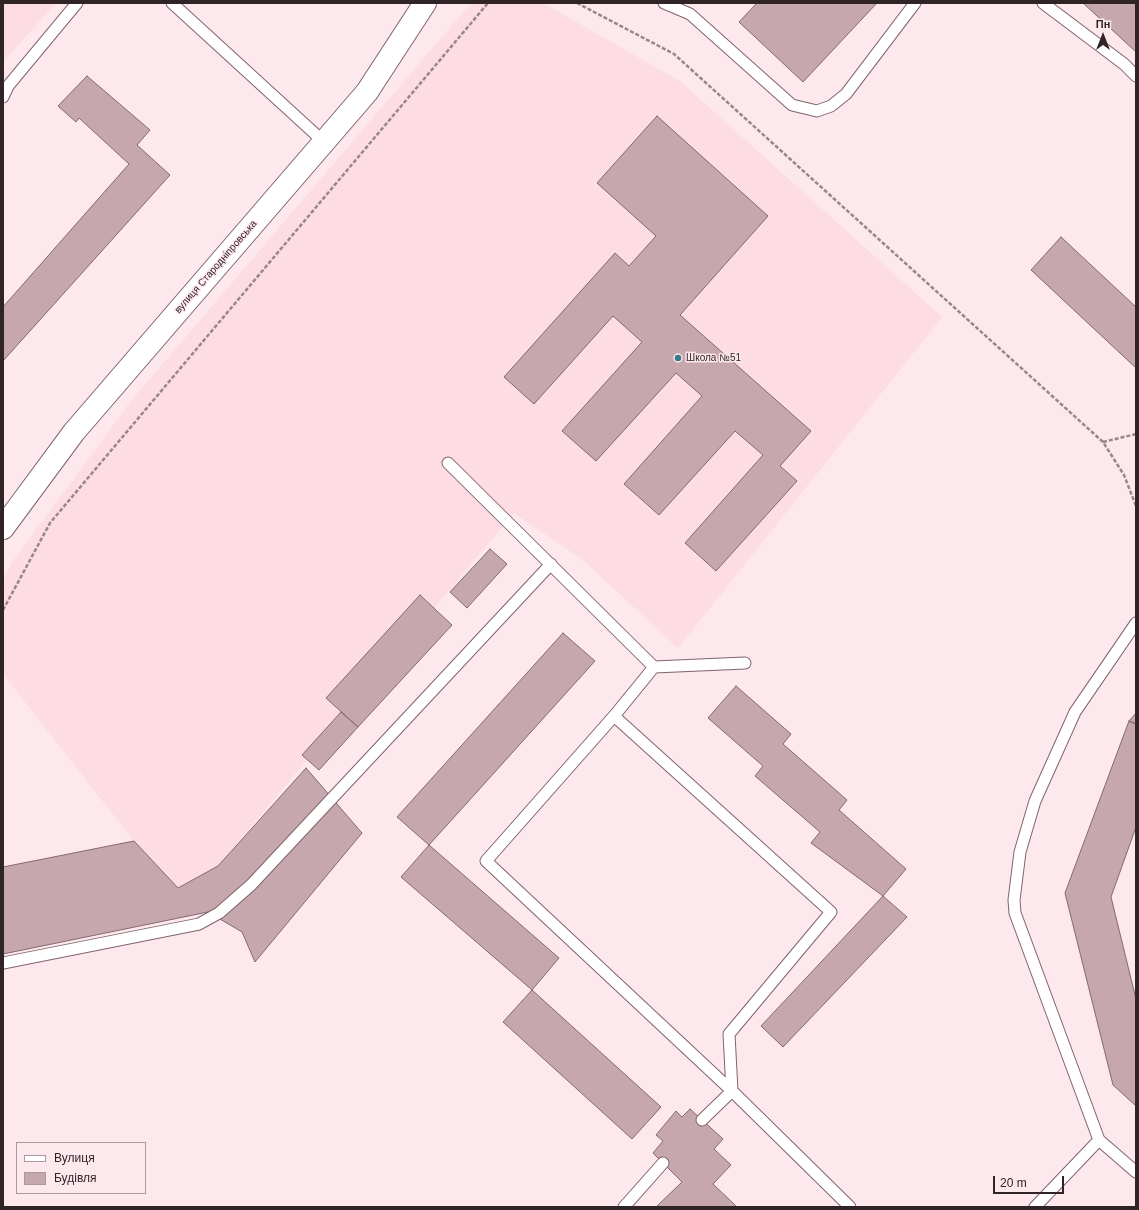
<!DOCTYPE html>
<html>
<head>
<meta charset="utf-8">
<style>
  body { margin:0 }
  #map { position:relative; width:1139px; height:1210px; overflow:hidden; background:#fce8ed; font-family:Arial,sans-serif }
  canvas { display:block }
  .frame { position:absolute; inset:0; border:4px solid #302427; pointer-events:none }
  .legend { position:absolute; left:16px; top:1142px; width:130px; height:52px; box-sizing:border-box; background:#fce8ed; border:1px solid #aa9a9e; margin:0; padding:5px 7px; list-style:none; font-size:12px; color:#302427 }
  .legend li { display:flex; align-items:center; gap:8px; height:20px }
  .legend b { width:20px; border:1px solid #aa9a9e }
  .north { position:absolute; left:1083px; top:16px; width:40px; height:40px; -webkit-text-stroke:3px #fce8ed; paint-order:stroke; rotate:0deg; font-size:11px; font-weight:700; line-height:16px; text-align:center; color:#302427 }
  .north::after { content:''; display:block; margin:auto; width:14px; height:18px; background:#302427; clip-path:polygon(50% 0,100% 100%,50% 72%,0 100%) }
  .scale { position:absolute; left:993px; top:1176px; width:71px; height:18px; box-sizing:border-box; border:2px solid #302427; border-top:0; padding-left:5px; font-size:12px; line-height:14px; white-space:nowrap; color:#302427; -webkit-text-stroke:3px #fce8ed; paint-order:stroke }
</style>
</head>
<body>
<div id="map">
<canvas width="1139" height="1210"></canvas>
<div class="frame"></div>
<ul class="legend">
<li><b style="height:5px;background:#fff"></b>Вулиця</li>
<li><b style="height:11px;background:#c7a7ae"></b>Будівля</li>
</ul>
<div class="north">Пн</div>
<div class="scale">20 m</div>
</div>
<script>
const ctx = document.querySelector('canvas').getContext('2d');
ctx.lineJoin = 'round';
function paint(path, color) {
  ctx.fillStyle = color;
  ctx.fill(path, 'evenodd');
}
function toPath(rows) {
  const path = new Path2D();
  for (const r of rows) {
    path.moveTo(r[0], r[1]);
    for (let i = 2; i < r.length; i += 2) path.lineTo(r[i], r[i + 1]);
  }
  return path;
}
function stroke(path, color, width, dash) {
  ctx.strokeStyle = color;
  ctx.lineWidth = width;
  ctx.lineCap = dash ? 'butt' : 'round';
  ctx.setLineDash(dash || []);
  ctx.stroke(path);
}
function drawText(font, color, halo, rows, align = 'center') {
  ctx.font = font + ' Arial,sans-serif';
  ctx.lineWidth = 3;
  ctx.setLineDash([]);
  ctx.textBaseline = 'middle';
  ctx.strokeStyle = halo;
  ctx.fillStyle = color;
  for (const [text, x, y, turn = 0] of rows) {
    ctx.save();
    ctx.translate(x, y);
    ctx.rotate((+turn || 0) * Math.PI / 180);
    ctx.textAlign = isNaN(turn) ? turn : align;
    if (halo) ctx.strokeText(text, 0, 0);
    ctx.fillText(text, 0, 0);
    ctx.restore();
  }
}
paint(toPath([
  [3,3,56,3,3,62],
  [471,3,543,3,681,82,942,317,678,648,583,560,514,513,218,866,178,888,134,841,3,674,3,582,11,564,131,401]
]), '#fddce3');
const building = toPath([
  [757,3,877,3,803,82,739,22,757,3],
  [1083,3,1136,3,1136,52,1083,3],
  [87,76,150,130,137,145,170,175,3,361,3,307,129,164,79,118,76,122,58,106,87,76],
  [657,116,768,216,680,315,811,431,780,466,797,481,716,571,685,543,763,455,735,431,659,515,624,484,702,396,676,373,596,461,562,431,642,342,613,316,534,404,504,377,615,253,629,266,656,236,597,183,657,116],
  [1061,237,1136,307,1136,368,1031,270,1061,237],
  [490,549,507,564,467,608,450,592,490,549],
  [420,595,452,625,358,727,326,698,420,595],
  [563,633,595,661,429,845,397,817,563,633],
  [736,686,791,734,783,744,847,800,839,810,906,869,883,896,811,843,820,832,755,776,763,766,708,718,736,686],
  [341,712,358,727,319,770,302,755,341,712],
  [1136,713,1136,724,1129,721,1136,713],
  [1129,721,1136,724,1136,827,1111,897,1136,999,1136,1106,1113,1085,1065,893,1129,721],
  [306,768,362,833,255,962,242,932,208,912,3,954,3,867,134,841,178,888,218,866,306,768],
  [429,845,559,958,532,990,401,877,429,845],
  [883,896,907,917,783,1047,761,1026,883,896],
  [532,990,661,1107,632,1139,503,1022,532,990],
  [690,1109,723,1139,714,1149,731,1165,713,1184,737,1207,656,1207,682,1182,653,1153,663,1141,656,1135,676,1111,682,1117,690,1109]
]);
paint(building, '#c7a7ae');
stroke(building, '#84686e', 1);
const lane = toPath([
  [172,3,324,142],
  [664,3,690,14,792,105,817,111,831,106,846,94,915,3],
  [1043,3,1124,64,1136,76],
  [3,97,8,86,77,3],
  [448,463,654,667,745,663],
  [1136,623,1075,712,1035,801,1020,852,1014,900,1015,913,1099,1140,1136,1172],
  [654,667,614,716,831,912,729,1034,732,1091,702,1120],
  [614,716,486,861,732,1091,850,1207],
  [3,963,199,924,219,913,251,885,551,564],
  [624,1207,663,1163],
  [1035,1207,1099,1140]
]);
const secondary = toPath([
  [3,528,74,432,367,92,425,3]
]);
stroke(lane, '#80646a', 13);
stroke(secondary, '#80646a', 24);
stroke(toPath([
  [577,3,674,54,1103,442,1124,475,1136,506],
  [1103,442,1136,434],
  [3,610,50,523,488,3]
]), '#97878b', 2.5, [4, 2]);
stroke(lane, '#fff', 11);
stroke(secondary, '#fff', 22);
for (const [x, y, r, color] of [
  [678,358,4,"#367b89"]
]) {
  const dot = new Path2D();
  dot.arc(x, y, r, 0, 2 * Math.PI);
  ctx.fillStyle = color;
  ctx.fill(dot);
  stroke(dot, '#fce8ed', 1.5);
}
drawText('10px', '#302427', '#fce8ed', [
  ["вулиця Стародніпровська",216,267,-49]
]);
drawText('10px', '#302427', '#fce8ed', [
  ["Школа №51",686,358]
], 'left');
</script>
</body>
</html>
